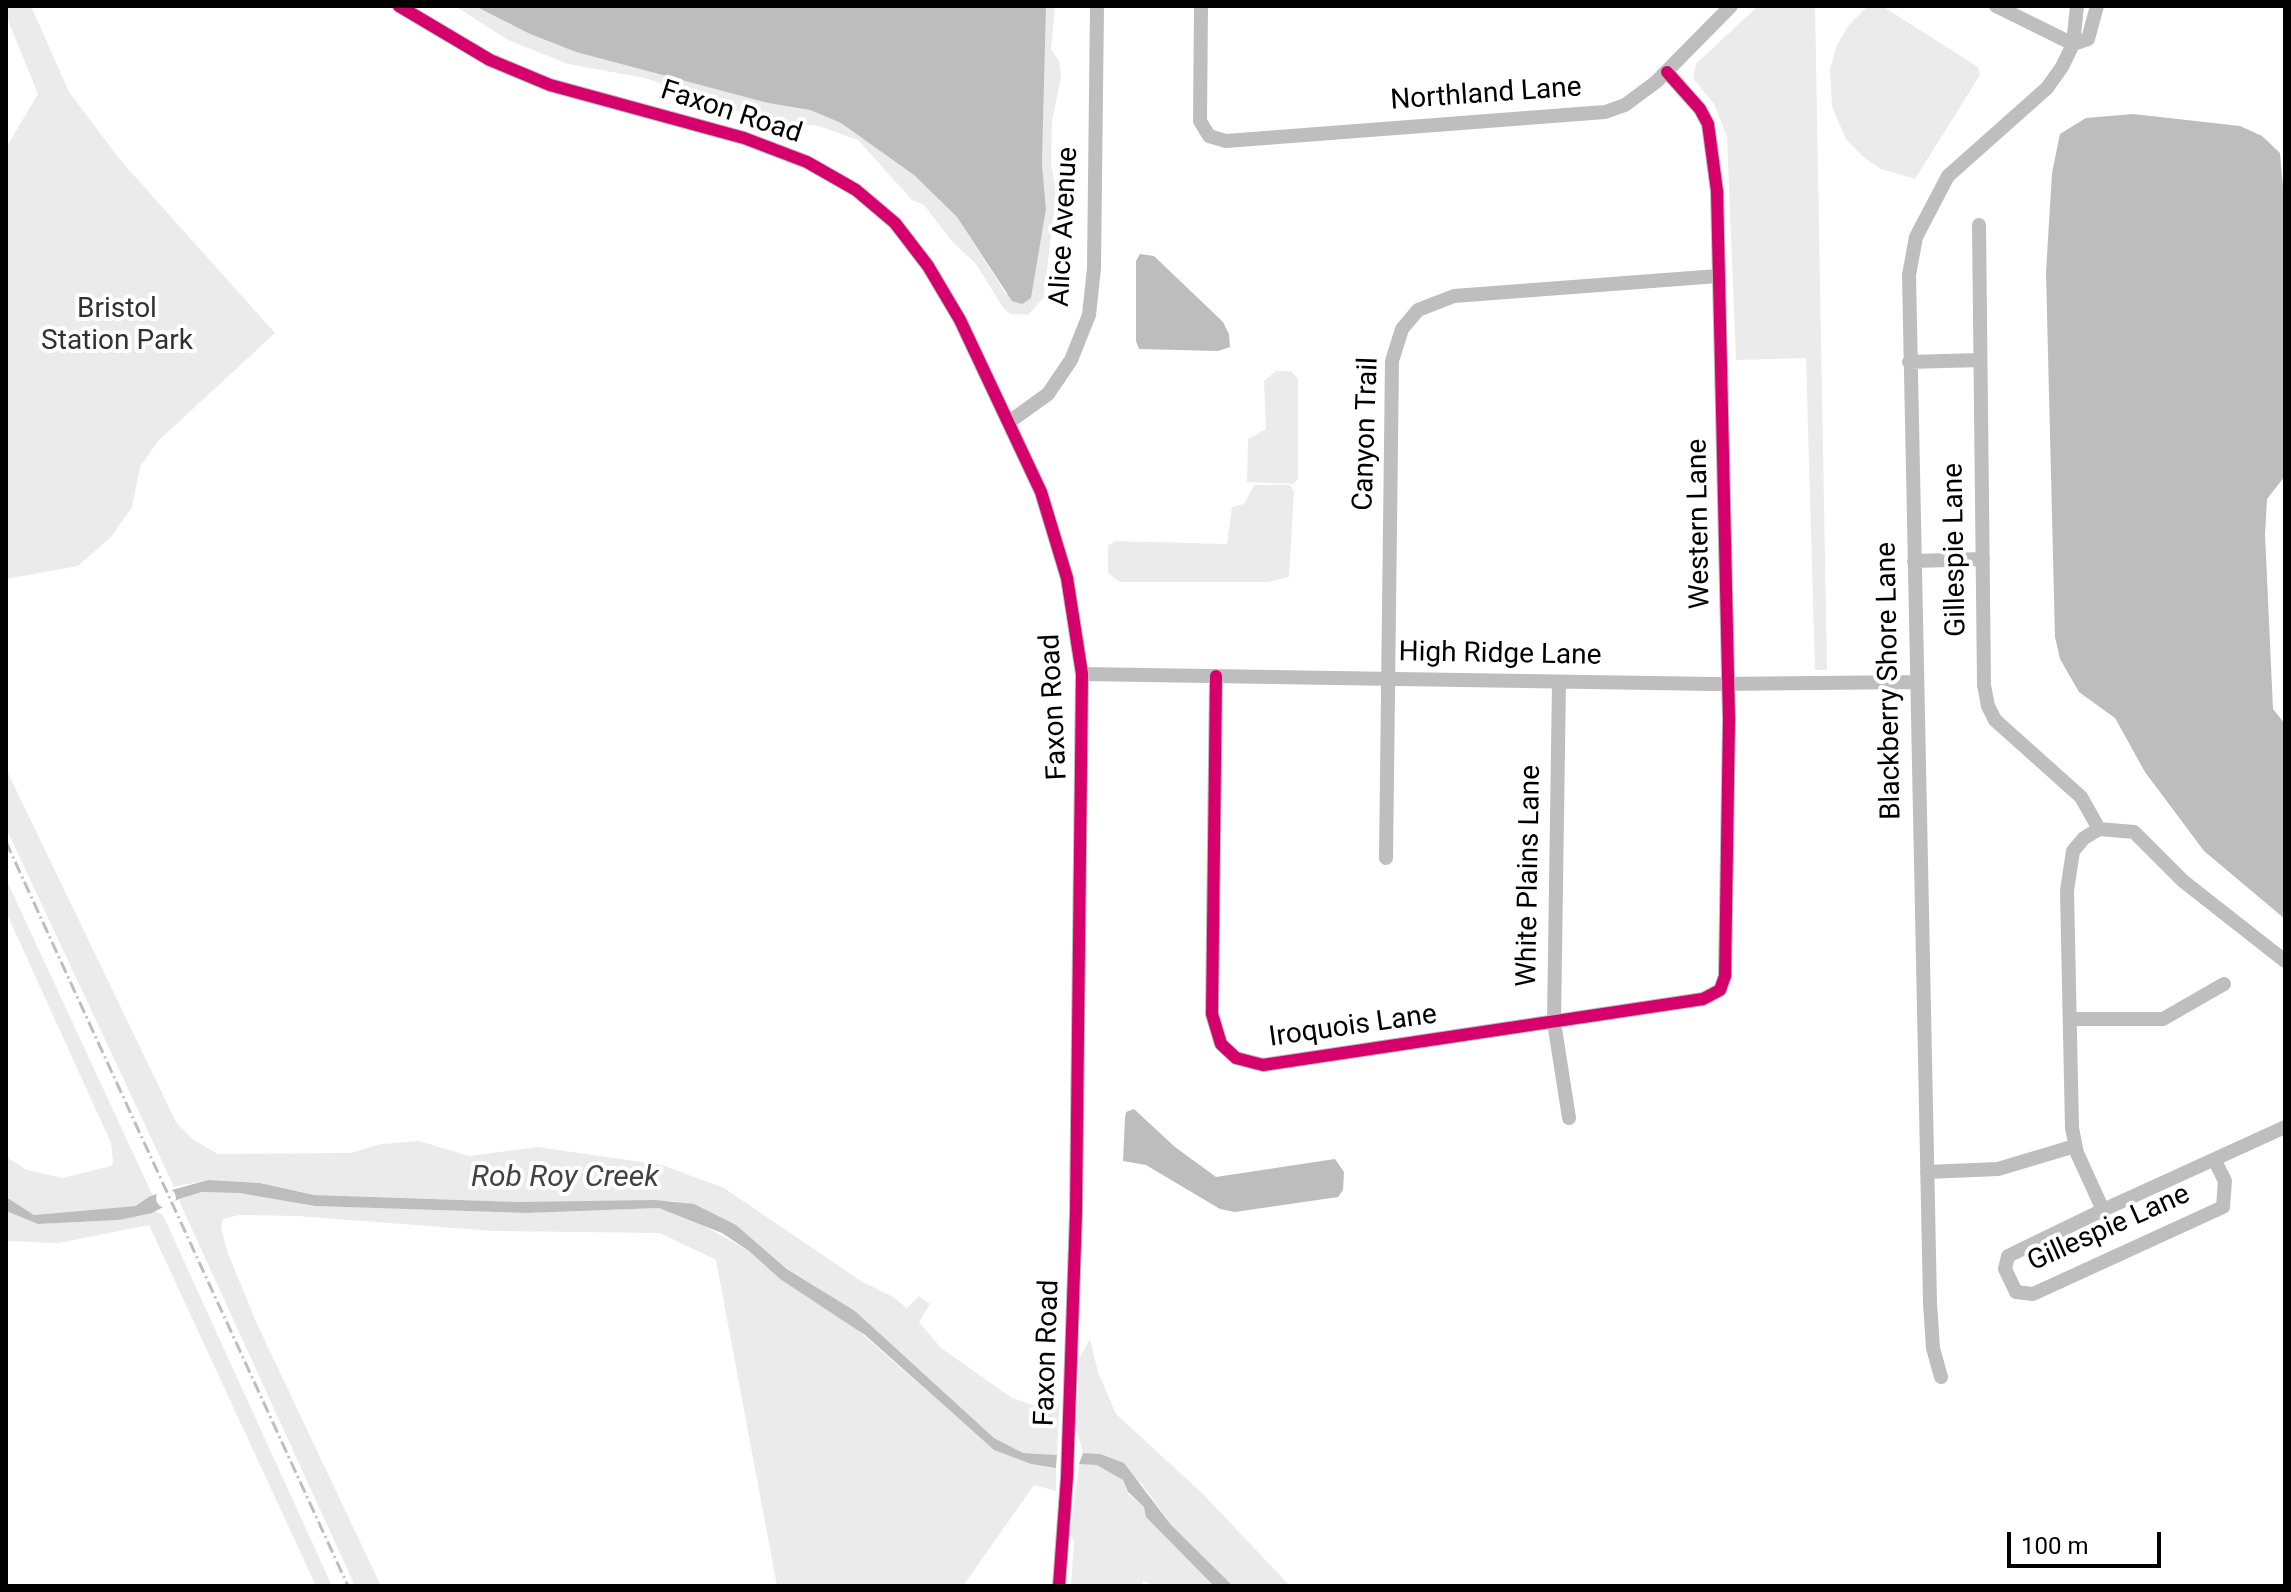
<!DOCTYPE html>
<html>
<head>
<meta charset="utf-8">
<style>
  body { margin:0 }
  #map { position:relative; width:2291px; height:1592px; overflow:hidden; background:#fff; font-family:Roboto,sans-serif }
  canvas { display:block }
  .frame { position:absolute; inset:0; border:8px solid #000; pointer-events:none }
  .scale { position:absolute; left:2007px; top:1532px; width:154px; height:36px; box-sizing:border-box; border:4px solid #000; border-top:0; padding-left:10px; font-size:24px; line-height:28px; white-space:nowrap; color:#000; -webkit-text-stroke:6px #fff; paint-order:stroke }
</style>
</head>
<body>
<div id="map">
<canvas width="2291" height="1592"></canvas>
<div class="frame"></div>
<div class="scale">100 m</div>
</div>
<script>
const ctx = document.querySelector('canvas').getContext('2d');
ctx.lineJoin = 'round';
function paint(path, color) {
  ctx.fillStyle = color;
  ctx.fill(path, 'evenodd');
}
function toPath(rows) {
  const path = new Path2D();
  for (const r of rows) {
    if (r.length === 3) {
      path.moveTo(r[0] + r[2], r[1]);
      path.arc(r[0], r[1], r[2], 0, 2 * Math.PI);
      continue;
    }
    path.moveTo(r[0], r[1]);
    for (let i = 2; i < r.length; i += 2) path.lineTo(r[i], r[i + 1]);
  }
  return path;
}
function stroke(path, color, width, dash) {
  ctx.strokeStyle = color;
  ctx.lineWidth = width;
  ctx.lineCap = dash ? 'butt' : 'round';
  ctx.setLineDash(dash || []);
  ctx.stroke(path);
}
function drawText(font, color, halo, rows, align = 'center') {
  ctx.font = font + ' Roboto,sans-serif';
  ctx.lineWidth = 8;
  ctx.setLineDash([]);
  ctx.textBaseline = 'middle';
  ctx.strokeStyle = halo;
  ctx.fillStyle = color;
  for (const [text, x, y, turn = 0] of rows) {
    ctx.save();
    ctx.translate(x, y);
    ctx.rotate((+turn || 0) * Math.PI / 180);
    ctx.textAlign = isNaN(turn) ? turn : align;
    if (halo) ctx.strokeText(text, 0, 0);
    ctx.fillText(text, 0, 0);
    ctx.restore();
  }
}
paint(toPath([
  [6,6,31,6,69,92,121,161,275,333,158,441,140,467,132,507,111,537,78,566,6,579,6,148,38,94,8,20],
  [455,6,475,6,530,34,576,52,768,103,810,110,841,123,914,175,957,217,1006,294,1031,298,1046,208,1042,164,1046,6,1055,6,1051,49,1059,61,1061,77,1052,121,1051,163,1056,191,1044,297,1028,315,1011,314,1004,309,976,264,951,240,924,205,912,200,858,140,819,126,763,120,645,78,568,64,508,40],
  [1758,6,1815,6,1827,670,1815,670,1806,358,1736,360,1727,136,1714,104,1693,78,1696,64],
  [1868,6,1882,6,1978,67,1980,75,1915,179,1881,169,1862,156,1846,139,1832,107,1830,70,1836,47,1848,26],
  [1276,371,1291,371,1298,379,1298,479,1293,484,1247,482,1248,439,1266,429,1264,381],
  [1254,485,1290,485,1294,491,1289,577,1268,582,1120,582,1108,573,1108,546,1115,541,1227,544,1232,507,1244,504],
  [6,769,176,1122,192,1139,218,1154,350,1153,381,1144,419,1141,469,1156,538,1147,662,1165,724,1188,861,1281,893,1297,907,1308,919,1296,930,1304,919,1322,941,1348,1012,1398,1033,1405,1058,1406,1060,1390,1057,1455,1023,1453,994,1438,855,1311,788,1269,736,1225,675,1201,519,1202,314,1195,260,1183,208,1180,174,1187,6,828],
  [6,879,152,1194,137,1206,34,1215,6,1197,6,1157,27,1170,63,1178,111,1166,113,1162,111,1143,6,912],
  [202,1192,239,1193,315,1206,527,1213,659,1208,690,1218,749,1251,780,1279,853,1326,994,1450,1031,1464,1056,1468,1056,1491,1034,1485,963,1586,777,1586,716,1260,660,1233,494,1231,298,1216,239,1215,223,1219,221,1227,227,1251,257,1324,381,1586,355,1586,180,1203,179,1199],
  [6,1211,38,1224,119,1220,155,1211,163,1215,332,1586,316,1586,149,1225,58,1243,6,1241],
  [1090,1339,1098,1372,1116,1414,1203,1494,1290,1586,1233,1586,1171,1525,1142,1484,1100,1454,1083,1453,1076,1428,1079,1358],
  [1079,1464,1097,1464,1123,1480,1128,1494,1144,1507,1173,1544,1214,1586,1156,1586,1143,1581,1142,1586,1071,1586,1074,1541,1070,1534]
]), '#ebebeb');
paint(toPath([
  [475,6,1046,6,1042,164,1046,209,1031,298,1022,304,1012,301,957,217,914,175,841,123,810,110,768,103,576,52,530,34],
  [2133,114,2240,126,2262,136,2280,153,2285,211,2285,476,2267,499,2265,534,2273,709,2285,724,2285,919,2204,851,2145,772,2115,718,2079,692,2060,659,2055,637,2046,272,2052,173,2060,134,2086,118],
  [1140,254,1154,256,1223,322,1229,334,1230,347,1218,351,1139,349,1136,341,1136,261],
  [1134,1109,1175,1147,1216,1177,1335,1159,1344,1172,1343,1190,1338,1197,1235,1212,1220,1209,1146,1165,1123,1161,1125,1118,1126,1112],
  [208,1180,260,1183,314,1195,519,1202,655,1200,694,1204,736,1225,787,1269,855,1311,994,1438,1023,1453,1057,1455,1056,1468,1031,1464,994,1450,865,1335,780,1279,749,1251,722,1233,659,1208,527,1213,315,1206,239,1193,202,1192,179,1199,152,1213,119,1220,38,1224,6,1211,6,1197,34,1215,136,1206,150,1196],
  [1083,1453,1100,1454,1124,1463,1171,1525,1233,1586,1214,1586,1210,1582,1146,1517,1144,1507,1128,1492,1123,1480,1097,1465,1079,1464]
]), '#bdbdbd');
paint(toPath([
  [166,1198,10]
]), '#fff');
stroke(toPath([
  [399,6,490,60,550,85,744,138,807,162,856,190,895,223,928,266,960,320,1041,492,1067,578,1082,674,1076,1213,1067,1477,1059,1586],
  [1201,6,1200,121,1209,136,1226,141,1605,112,1625,105,1656,82,1731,6],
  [1996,6,2073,44],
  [2073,44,2088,39,2097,6],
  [1979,225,1984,685,1988,706,1995,720,2081,797,2099,829],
  [1909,362,1980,360],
  [1009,422,1048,394,1071,360,1089,315,1094,268,1097,6],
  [1914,561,1983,559],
  [1082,674,1714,684,1916,682],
  [1216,676,1212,1014,1221,1044,1236,1058,1263,1065,1703,999,1720,990,1725,976,1729,719,1717,191,1708,124,1700,109,1667,72],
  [1559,682,1554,1022,1569,1118],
  [1386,858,1392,361,1402,329,1418,310,1454,296,1718,276],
  [2285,961,2183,881,2134,832,2099,829,2084,838,2073,851,2067,891,2072,1128,2077,1153,2103,1210,2285,1127],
  [2070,1019,2163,1019,2224,984],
  [1927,1172,1998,1169,2075,1146],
  [2103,1210,2008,1256,2005,1269,2016,1292,2033,1294,2223,1207,2225,1181,2215,1161],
  [1941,1377,1933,1348,1930,1303,1909,275,1916,237,1948,176,2047,88,2062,67,2073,44,2077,6]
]), '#bebebe', 14);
stroke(toPath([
  [6,842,348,1586]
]), '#bebebe', 3, [12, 4, 2, 4]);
stroke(toPath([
  [399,6,490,60,550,85,744,138,807,162,856,190,895,223,928,266,960,320,1041,492,1067,578,1082,674,1076,1213,1067,1477,1059,1586],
  [1216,676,1212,1014,1221,1044,1236,1058,1263,1065,1703,999,1720,990,1725,976,1729,719,1717,191,1708,124,1700,109,1667,72]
]), '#d6006c', 12);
drawText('28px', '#000', '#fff', [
  ["Northland Lane",1486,95,-4],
  ["Faxon Road",731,113,18],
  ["Alice Avenue",1065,227,-87],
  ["Canyon Trail",1367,434,-88],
  ["Western Lane",1700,524,-91],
  ["Gillespie Lane",1956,550,-91],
  ["High Ridge Lane",1500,655,1],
  ["Blackberry Shore Lane",1890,681,-91],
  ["Faxon Road",1055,707,-93],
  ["White Plains Lane",1530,876,-89],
  ["Iroquois Lane",1353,1027,-8],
  ["Gillespie Lane",2109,1229,-24],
  ["Faxon Road",1048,1353,-88]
]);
drawText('28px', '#313131', '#fff', [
  ["Bristol",117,310],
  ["Station Park",117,342]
]);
drawText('italic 30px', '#424242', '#fff', [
  ["Rob Roy Creek",565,1178]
]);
</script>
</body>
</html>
